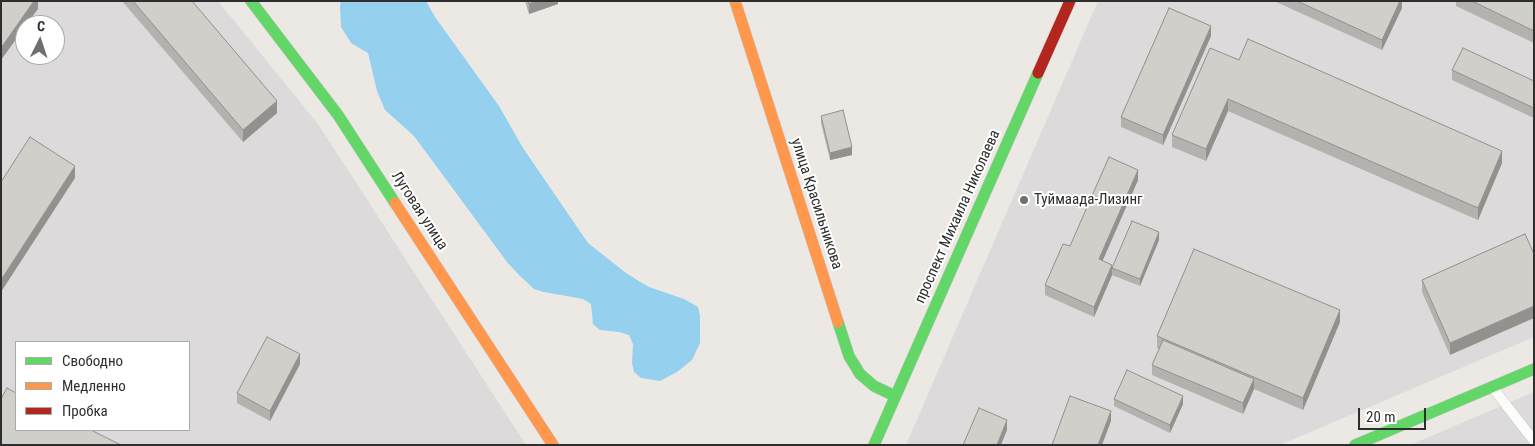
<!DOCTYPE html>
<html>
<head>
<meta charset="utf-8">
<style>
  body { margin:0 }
  #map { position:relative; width:1535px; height:446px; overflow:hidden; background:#ece9e4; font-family:"Roboto Condensed",sans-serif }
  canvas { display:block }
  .frame { position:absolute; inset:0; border:2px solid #2e2e2e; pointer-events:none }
  .legend { position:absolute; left:15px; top:341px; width:175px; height:90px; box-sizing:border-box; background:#fff; border:1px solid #ababab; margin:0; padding:6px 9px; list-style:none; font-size:15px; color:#2e2e2e }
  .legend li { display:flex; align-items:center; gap:10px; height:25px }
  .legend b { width:25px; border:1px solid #ababab }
  .north { position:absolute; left:15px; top:15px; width:50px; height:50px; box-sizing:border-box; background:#fff; border:1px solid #ababab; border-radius:50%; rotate:4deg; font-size:14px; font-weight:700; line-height:20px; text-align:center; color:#2e2e2e }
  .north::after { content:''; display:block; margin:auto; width:18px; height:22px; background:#706f6e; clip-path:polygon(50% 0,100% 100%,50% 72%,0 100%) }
  .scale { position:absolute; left:1358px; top:408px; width:68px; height:22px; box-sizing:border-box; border:2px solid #2e2e2e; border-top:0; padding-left:6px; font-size:15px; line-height:18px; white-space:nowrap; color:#2e2e2e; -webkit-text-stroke:4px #fff; paint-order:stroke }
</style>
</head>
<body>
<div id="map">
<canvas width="1535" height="446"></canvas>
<div class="frame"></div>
<ul class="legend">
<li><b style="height:6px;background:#63d668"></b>Свободно</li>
<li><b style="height:6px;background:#ff974d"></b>Медленно</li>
<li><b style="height:6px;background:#b3261e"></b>Пробка</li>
</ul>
<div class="north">С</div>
<div class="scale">20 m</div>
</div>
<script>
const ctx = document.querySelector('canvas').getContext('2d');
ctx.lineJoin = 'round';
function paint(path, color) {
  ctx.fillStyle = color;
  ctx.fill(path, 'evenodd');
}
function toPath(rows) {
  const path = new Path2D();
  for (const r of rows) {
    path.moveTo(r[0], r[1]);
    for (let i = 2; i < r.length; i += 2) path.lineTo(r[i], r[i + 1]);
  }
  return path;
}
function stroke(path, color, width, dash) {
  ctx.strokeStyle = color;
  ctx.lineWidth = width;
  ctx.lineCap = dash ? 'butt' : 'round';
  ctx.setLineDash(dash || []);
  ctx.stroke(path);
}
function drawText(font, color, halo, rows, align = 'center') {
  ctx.font = font + ' "Roboto Condensed",sans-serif';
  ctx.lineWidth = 4;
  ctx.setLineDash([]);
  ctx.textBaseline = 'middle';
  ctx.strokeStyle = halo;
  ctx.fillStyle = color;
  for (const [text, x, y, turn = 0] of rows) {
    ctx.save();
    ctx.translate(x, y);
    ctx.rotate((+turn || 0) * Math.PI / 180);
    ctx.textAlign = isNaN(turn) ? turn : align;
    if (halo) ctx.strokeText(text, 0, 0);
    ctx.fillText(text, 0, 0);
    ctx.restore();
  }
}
paint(toPath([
  [1,1,218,1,318,124,526,445,1,445],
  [25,25,55,25,55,55,25,55],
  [16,342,189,342,189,430,16,430],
  [1098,1,1534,1,1534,337,1280,445,906,445],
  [1534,392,1534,445,1410,445]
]), '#dcdadb');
paint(toPath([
  [341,1,426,1,435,17,499,106,523,148,588,243,626,273,642,283,649,287,684,299,698,307,700,316,700,343,692,360,677,372,660,381,641,378,634,372,632,363,633,344,629,335,619,332,600,330,593,324,591,304,583,299,544,292,534,289,520,276,507,262,414,136,385,110,377,91,368,53,351,43,341,27,340,6]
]), '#95d0ef');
const lane = toPath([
  [1493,388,1534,441]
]);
const fast = toPath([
  [251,1,338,115,395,203],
  [838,322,849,356,860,374,874,386,895,396],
  [874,445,1038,73],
  [1355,445,1534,369]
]);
const slow = toPath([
  [735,1,838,322],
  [395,203,553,445]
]);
const jam = toPath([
  [1038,73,1070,1]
]);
stroke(lane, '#c5c5c5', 11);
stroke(fast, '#c5c5c5', 12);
stroke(slow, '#c5c5c5', 12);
stroke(jam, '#c5c5c5', 12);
stroke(lane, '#fcfcfb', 10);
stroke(fast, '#63d668', 11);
stroke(slow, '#ff974d', 11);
stroke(jam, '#b3261e', 11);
paint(toPath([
  [122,1,192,1,277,113,243,142],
  [525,1,558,1,558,4,529,14],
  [1274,1,1402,1,1402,8,1382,50],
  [1456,1,1534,1,1534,43,1456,6],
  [1211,36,1163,145,1121,127,1121,117],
  [1239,60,1502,163,1478,220,1228,111,1206,161,1172,147,1172,135],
  [1452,70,1534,81,1534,118,1452,80],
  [821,116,852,155,830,160,821,123],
  [1138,180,1102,261,1112,268,1159,240,1140,286,1112,275,1094,317,1045,295,1045,285,1070,246],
  [1525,234,1450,355,1422,292,1422,280],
  [1340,322,1303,410,1254,389,1243,414,1152,375,1152,365,1159,349,1157,348,1157,336],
  [300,364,270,421,237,403,237,393],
  [1114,399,1183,404,1170,433,1114,406]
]), '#b4b2ae');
paint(toPath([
  [34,1,38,1,38,9,26,25,25,25,25,27,1,60,1,48],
  [536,1,558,1,558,4,529,14,529,4],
  [1400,1,1402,1,1402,8,1382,50,1382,40],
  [1211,26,1211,36,1163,145,1163,135],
  [1228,99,1228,111,1206,161,1206,149],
  [277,101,277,113,243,142,243,130],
  [852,147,852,155,830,160,830,153],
  [1502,151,1502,163,1478,220,1478,208],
  [75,166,75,178,1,292,1,280],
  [1138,170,1138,180,1099,269,1099,259],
  [1159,232,1159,240,1140,286,1140,279],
  [1112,265,1112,275,1094,317,1094,307],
  [1534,306,1534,318,1450,355,1450,343],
  [1340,310,1340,322,1303,410,1303,398],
  [300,354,300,364,270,421,270,411],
  [1254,379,1254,389,1243,414,1243,403],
  [1183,396,1183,404,1170,433,1170,425],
  [1111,411,1111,421,1102,445,1098,445],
  [1007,420,1007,430,1001,445,997,445]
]), '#92918d');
const building = toPath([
  [1,1,34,1,1,48,1,1],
  [133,1,192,1,277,101,243,130,133,1],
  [528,1,536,1,529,4,528,1],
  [1297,1,1400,1,1382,40,1297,1],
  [1472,1,1534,1,1534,31,1472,1],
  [1169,8,1211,26,1163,135,1121,117,1169,8],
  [1248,39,1502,151,1478,208,1228,99,1206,149,1172,135,1210,48,1239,60,1248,39],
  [1463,48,1534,81,1534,108,1452,70,1463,48],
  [843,110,852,147,830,153,821,116,843,110],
  [30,137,75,166,1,280,1,182,30,137],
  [1109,157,1138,170,1099,259,1112,265,1094,307,1045,285,1063,244,1070,246,1109,157],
  [1132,221,1159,232,1140,279,1112,268,1132,221],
  [1525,234,1534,254,1534,306,1450,343,1422,280,1525,234],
  [1194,249,1340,310,1303,398,1157,336,1194,249],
  [267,337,300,354,270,411,237,393,267,337],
  [1163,340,1254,379,1243,403,1152,365,1163,340],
  [1127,370,1183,396,1170,425,1114,399,1127,370],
  [7,388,16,393,16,430,91,430,121,445,1,445,1,399,7,388],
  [1070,396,1111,411,1098,445,1052,445,1070,396],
  [979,408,1007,420,997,445,963,445,979,408]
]);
paint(building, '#d1cfca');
stroke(building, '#92918d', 1);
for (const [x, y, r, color] of [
  [1024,200,5,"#706f6e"]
]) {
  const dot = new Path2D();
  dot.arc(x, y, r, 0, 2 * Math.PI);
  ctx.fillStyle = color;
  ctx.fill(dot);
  stroke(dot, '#fff', 2);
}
drawText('15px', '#2e2e2e', '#fff', [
  ["Туймаада-Лизинг",1034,200]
], 'left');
drawText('15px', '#2e2e2e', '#fff', [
  ["улица Красильникова",816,204,72],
  ["Луговая улица",419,211,57],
  ["проспект Михаила Николаева",958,217,-66]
]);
</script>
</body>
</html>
